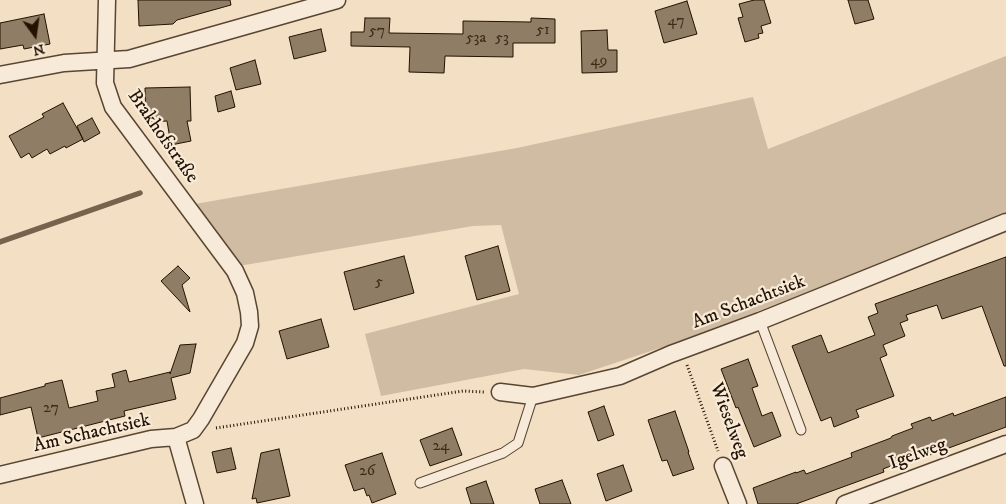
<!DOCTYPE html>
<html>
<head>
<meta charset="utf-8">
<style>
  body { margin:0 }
  #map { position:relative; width:1006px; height:504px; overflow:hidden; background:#f3dfc3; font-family:"IM FELL DW Pica",serif }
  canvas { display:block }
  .north { position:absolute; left:10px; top:10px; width:50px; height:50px; -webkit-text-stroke:4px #f7ead8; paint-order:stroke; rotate:166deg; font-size:14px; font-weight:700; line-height:20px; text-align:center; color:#241201 }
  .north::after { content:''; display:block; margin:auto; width:18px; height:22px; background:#241201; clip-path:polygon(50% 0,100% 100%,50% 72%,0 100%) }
</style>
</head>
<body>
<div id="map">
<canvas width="1006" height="504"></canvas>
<div class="north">N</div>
</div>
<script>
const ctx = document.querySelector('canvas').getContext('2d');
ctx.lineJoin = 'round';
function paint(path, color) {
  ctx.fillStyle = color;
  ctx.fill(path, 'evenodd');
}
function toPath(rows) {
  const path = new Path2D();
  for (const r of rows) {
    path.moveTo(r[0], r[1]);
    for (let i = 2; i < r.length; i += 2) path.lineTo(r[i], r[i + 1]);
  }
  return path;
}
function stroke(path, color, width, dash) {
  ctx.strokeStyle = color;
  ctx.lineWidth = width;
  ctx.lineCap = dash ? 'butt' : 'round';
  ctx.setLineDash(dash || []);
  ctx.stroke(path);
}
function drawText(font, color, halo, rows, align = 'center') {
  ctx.font = font + ' "IM FELL DW Pica",serif';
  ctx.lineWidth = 4.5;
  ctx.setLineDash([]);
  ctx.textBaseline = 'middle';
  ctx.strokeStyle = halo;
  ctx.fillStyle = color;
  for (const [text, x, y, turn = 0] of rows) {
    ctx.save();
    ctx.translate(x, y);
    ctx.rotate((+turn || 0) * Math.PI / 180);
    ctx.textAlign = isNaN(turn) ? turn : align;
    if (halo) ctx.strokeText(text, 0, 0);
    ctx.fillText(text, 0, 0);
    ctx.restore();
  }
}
paint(toPath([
  [1006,56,1006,213,871,267,687,339,579,375,524,369,381,396,365,334,519,294,501,225,473,226,239,266,195,204,517,148,753,97,768,149]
]), '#d0bca2');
stroke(toPath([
  [0,242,140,193]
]), '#76634e', 5.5);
const building = toPath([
  [138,0,230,0,231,5,177,20,173,24,139,26,138,0],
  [754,0,764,0,771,23,761,26,763,33,758,34,759,38,745,42,738,18,743,17,739,4,754,0],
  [848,0,868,0,874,19,855,24,848,0],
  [687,1,697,34,664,43,655,11,687,1],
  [44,14,50,44,24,49,23,45,0,49,0,23,44,14],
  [365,18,390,18,389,33,463,34,463,21,531,22,531,18,555,19,555,43,513,43,513,57,445,56,444,73,409,72,410,47,351,46,351,32,364,32,365,18],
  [321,29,326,51,294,59,289,37,321,29],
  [607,30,608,50,617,50,617,72,582,73,581,31,607,30],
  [255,60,261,84,236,90,230,68,255,60],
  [190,87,191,121,187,121,191,141,171,145,167,121,146,122,145,88,190,87],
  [231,91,235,107,218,112,215,96,231,91],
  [63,103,83,139,66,148,65,146,50,154,47,149,32,158,29,153,21,158,9,136,44,117,42,114,63,103],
  [92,118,100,133,84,142,77,126,92,118],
  [498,246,510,291,477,300,465,256,498,246],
  [404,256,414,293,354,310,344,272,404,256],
  [1006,257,1006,366,1004,366,982,306,942,319,937,305,906,315,908,320,900,323,905,336,883,345,887,355,880,358,894,396,856,410,859,417,834,427,831,417,821,421,792,346,821,335,828,353,875,335,868,317,878,313,875,304,1006,257],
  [178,266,190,278,182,285,190,312,161,281,178,266],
  [321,319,329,347,287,359,279,331,321,319],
  [196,344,190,373,171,378,176,399,124,411,125,416,38,438,31,407,0,415,0,398,45,386,45,384,62,380,69,408,98,401,96,391,115,387,112,374,126,370,129,382,170,372,170,374,180,345,196,344],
  [748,359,758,386,752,388,762,416,772,412,781,436,754,447,738,407,736,408,721,369,748,359],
  [1006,397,1006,427,916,460,914,457,883,469,884,472,796,504,758,504,753,488,796,472,796,473,804,470,806,474,852,457,851,453,891,438,892,436,913,428,911,424,930,417,932,421,953,413,954,416,1006,397],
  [604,406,614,435,598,441,588,412,604,406],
  [675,411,689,452,688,452,694,469,673,476,667,460,662,461,648,420,675,411],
  [452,428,462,455,430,466,420,440,452,428],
  [231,448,236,469,217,473,212,452,231,448],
  [279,449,290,496,257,503,256,498,252,499,261,453,279,449],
  [382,453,396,494,372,503,369,495,367,496,364,488,354,491,345,465,382,453],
  [623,465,632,491,606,501,597,474,623,465],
  [562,480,571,504,540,504,535,489,562,480],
  [486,481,494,504,471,504,466,488,486,481]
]);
paint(building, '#907d66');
stroke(building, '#241201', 1);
const service = toPath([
  [760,321,801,430],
  [420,483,503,453,518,443,533,396]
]);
const minor = toPath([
  [0,75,64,63,129,59,337,0],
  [500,392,533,396,620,376,671,354,682,350,760,321,1006,222],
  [176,437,195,504],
  [723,466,738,504],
  [0,475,151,439,176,437,193,430,201,419,245,343,250,326,249,312,245,293,235,271,113,107,105,83,107,0],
  [845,504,1006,444]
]);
stroke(service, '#584532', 11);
stroke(minor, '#584532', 19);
stroke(toPath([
  [687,365,718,451],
  [216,428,463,391,484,392]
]), '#241201', 3, [1, 2.5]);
stroke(service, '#f7ead8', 9);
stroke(minor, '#f7ead8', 16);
drawText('16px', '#3f2d1a', null, [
  ["47",676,22],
  ["51",543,31],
  ["57",377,32],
  ["53a",476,39],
  ["53",502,39],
  ["49",599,62],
  ["5",379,283],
  ["27",51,409],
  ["24",441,447],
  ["26",367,472]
]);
drawText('19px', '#241201', '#f7ead8', [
  ["Brakhofstraße",162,137,55],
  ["Am Schachtsiek",749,303,-21],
  ["Wieselweg",728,421,70],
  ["Am Schachtsiek",92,434,-13],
  ["Igelweg",918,455,-20]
]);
</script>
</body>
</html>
